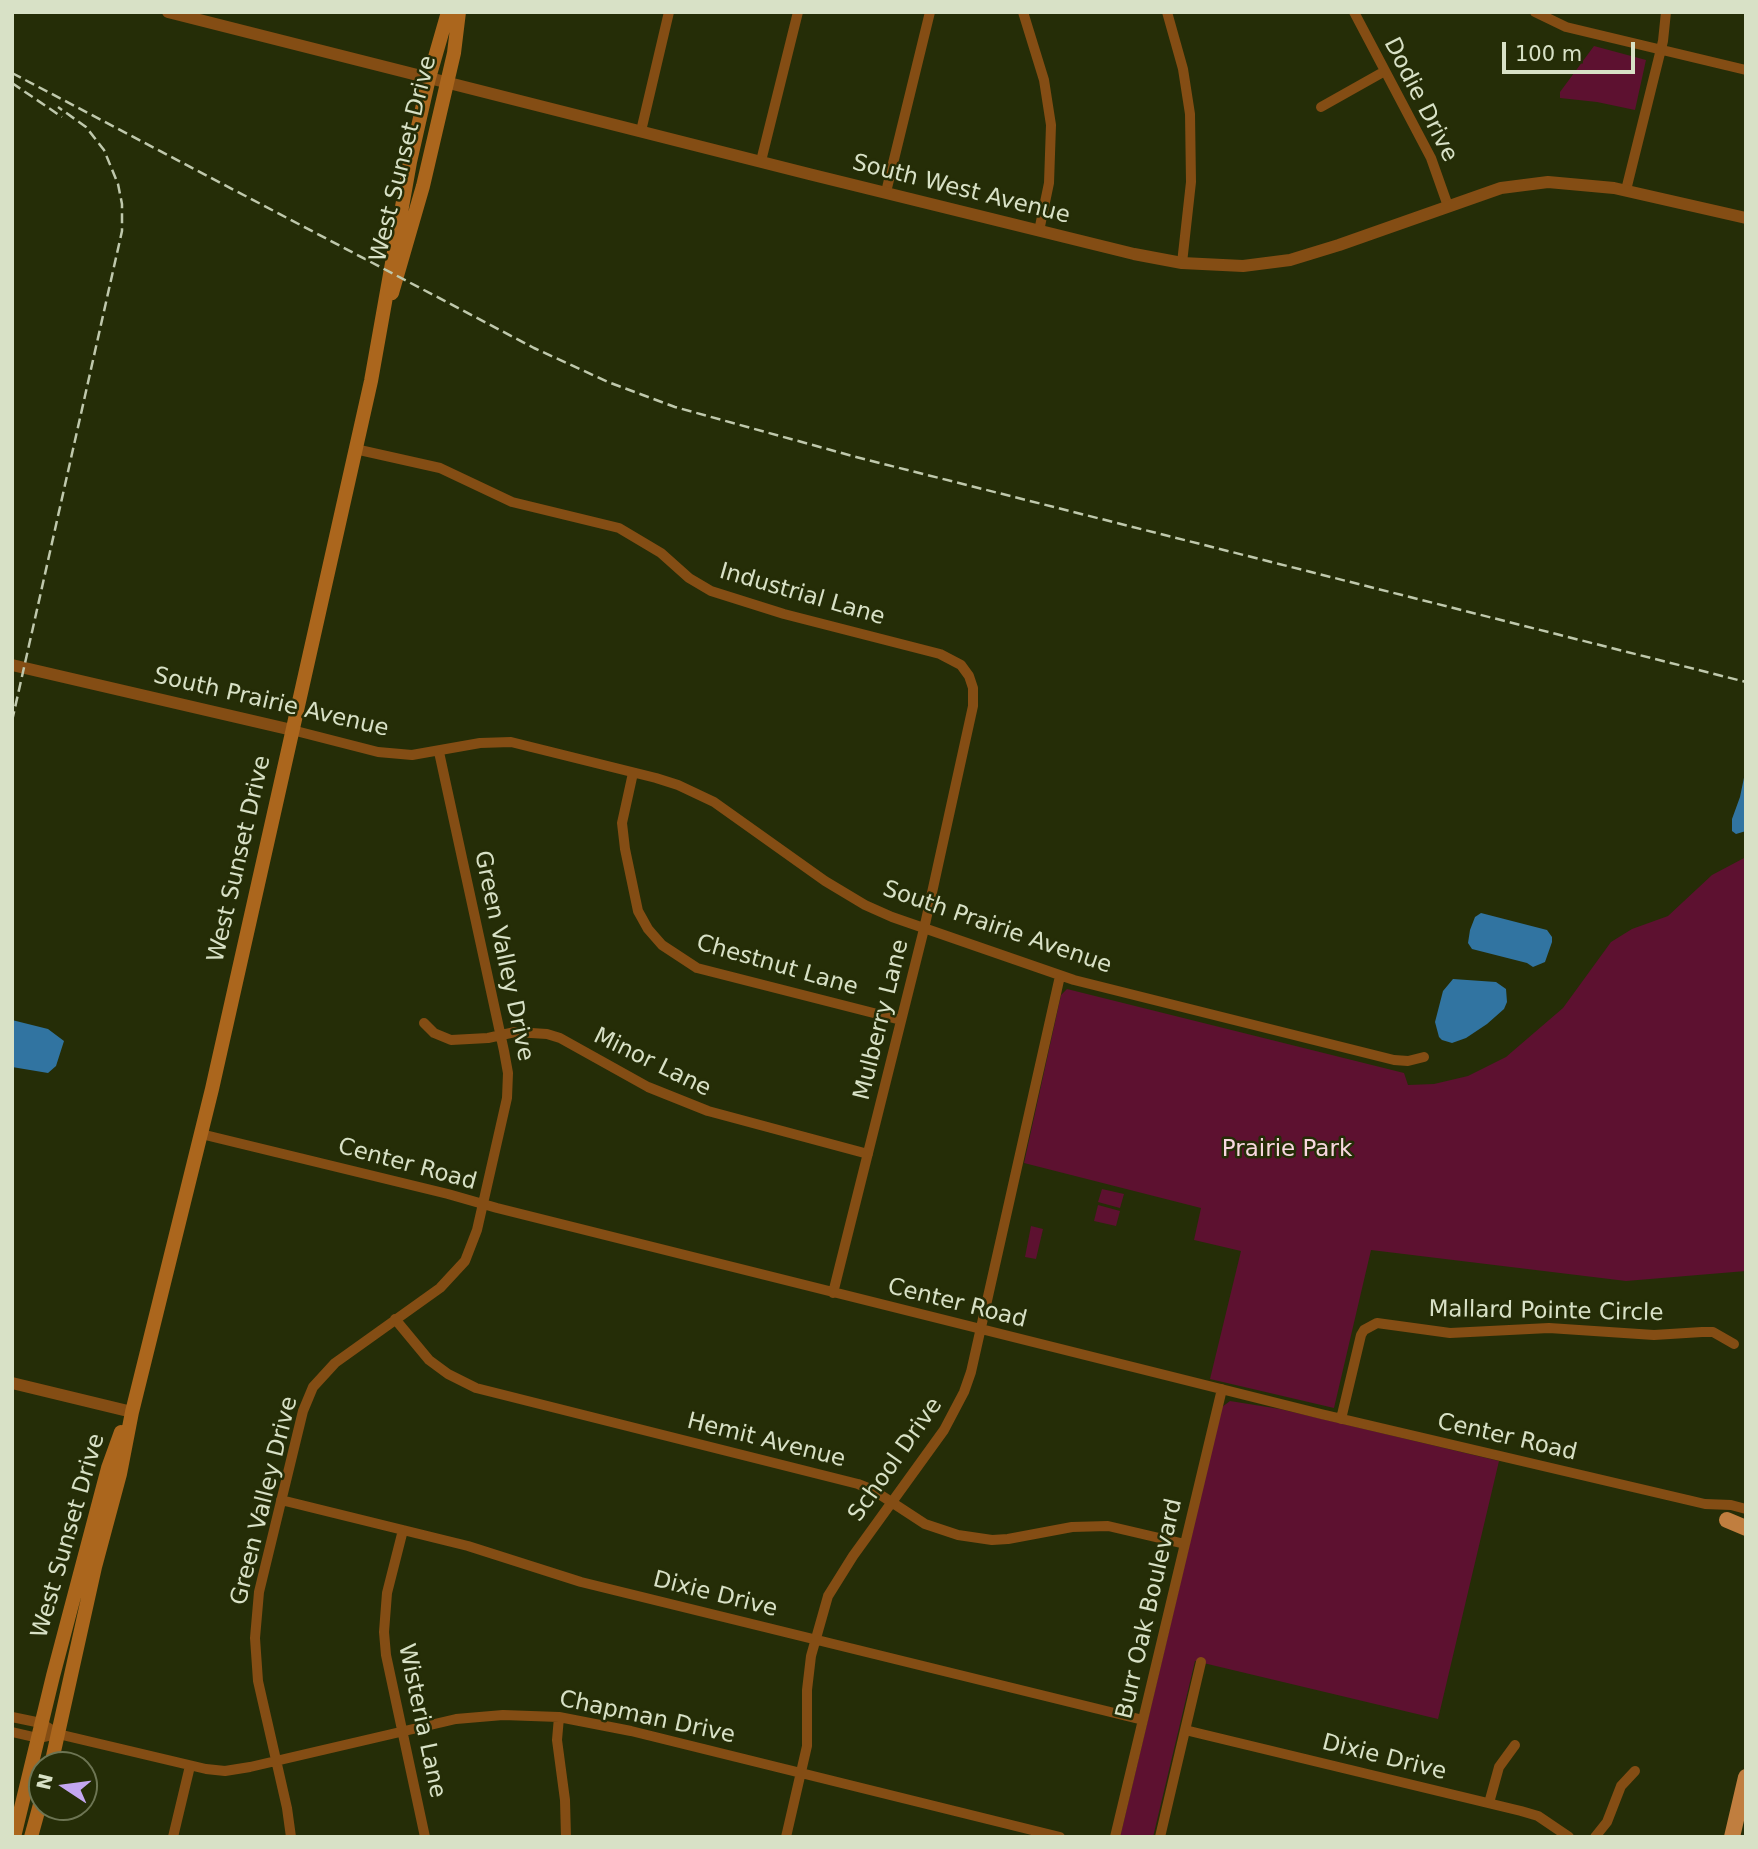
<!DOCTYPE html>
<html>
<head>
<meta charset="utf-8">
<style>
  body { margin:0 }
  #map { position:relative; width:1758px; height:1849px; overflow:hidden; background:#252d07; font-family:"DejaVu Sans",sans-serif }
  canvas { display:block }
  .frame { position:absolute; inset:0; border:14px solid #d8e1c6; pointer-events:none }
  .north { position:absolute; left:28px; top:1751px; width:70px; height:70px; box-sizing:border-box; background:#252d07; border:2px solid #6d7553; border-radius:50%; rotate:283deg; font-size:19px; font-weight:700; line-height:28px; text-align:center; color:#d8e1c6 }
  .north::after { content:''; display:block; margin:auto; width:24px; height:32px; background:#c4a7f1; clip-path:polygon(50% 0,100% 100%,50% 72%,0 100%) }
  .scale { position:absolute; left:1502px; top:42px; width:133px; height:32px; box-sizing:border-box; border:4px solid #d8e1c6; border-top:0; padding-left:9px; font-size:21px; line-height:24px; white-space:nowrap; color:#d8e1c6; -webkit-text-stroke:5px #252d07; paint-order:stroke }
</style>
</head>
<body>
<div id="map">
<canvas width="1758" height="1849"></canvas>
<div class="frame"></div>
<div class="north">N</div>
<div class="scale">100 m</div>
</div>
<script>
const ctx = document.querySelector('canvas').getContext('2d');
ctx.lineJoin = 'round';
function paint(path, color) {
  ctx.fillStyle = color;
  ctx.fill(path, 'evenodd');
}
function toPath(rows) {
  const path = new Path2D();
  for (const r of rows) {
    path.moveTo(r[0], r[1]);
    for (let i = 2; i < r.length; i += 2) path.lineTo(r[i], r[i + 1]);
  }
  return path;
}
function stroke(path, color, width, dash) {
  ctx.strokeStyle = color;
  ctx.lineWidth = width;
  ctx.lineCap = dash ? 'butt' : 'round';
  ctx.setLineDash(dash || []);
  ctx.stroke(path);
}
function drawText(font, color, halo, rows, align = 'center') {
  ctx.font = font + ' "DejaVu Sans",sans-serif';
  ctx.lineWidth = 5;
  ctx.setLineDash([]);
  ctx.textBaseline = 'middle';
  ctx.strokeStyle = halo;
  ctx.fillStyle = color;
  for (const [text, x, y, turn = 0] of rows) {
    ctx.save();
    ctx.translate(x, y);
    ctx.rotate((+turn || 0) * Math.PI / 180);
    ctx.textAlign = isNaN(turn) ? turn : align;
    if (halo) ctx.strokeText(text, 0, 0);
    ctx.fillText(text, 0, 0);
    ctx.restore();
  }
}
paint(toPath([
  [1594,46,1646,60,1635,110,1597,102,1560,98,1560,92],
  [1746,857,1746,1271,1626,1281,1371,1250,1334,1408,1210,1379,1241,1251,1194,1240,1201,1208,1024,1163,1061,995,1067,989,1404,1073,1408,1085,1434,1084,1468,1076,1506,1057,1563,1008,1611,942,1632,929,1668,916,1712,875],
  [1102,1189,1124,1194,1120,1208,1098,1202],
  [1098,1205,1120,1211,1116,1226,1094,1221],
  [1031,1226,1043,1229,1036,1259,1025,1257],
  [1230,1401,1280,1409,1499,1461,1438,1719,1195,1661,1153,1837,1120,1837,1222,1407]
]), '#5d1130');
paint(toPath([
  [1746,768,1746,831,1736,834,1732,831,1732,819,1740,797],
  [1481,913,1547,930,1552,937,1552,942,1545,962,1533,967,1527,963,1472,949,1468,943,1470,930,1475,917],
  [1453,979,1496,982,1506,989,1507,1002,1504,1009,1487,1024,1466,1038,1452,1043,1442,1040,1439,1037,1435,1022,1443,991],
  [12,1020,48,1029,64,1041,56,1066,48,1073,12,1067]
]), '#3174a1');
stroke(toPath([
  [1023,12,1044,80,1051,125,1049,183,1039,231],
  [1167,12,1183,69,1190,114,1191,182,1182,263],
  [1354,12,1431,158,1448,206],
  [1535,12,1566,27,1746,70],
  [1321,107,1385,71],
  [641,131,669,12],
  [761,161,798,12],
  [1626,190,1663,41,1666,12],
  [886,192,930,12],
  [355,449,440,468,512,502,619,528,661,553,689,578,711,591,784,614,940,654,961,665,969,676,973,688,973,706,924,929,833,1293],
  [292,730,378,752,412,755,480,743,511,742,656,778,678,785,714,802,825,881,865,905,892,917,1074,980,1394,1060,1408,1061,1424,1057],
  [633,773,622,823,625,849,638,911,648,929,662,945,697,968,901,1020],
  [424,1023,434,1033,451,1040,488,1038,515,1032,547,1034,560,1038,648,1087,708,1111,868,1154],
  [201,1134,448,1194,497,1208,1321,1414,1705,1504,1731,1505,1746,1509],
  [395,1319,429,1360,448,1374,476,1388,858,1484,873,1490,925,1524,958,1535,992,1540,1008,1539,1072,1527,1108,1526,1185,1544],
  [1341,1419,1361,1335,1364,1330,1377,1323,1450,1333,1549,1328,1654,1335,1702,1332,1713,1332,1734,1344],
  [281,1500,468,1546,581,1582,1143,1720],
  [403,1530,387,1593,384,1632,386,1655,425,1837],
  [12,1717,41,1723,58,1734,206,1769,225,1771,250,1767,456,1719,503,1715,559,1717,631,1731,1060,1837],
  [559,1717,557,1740,565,1800,566,1837],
  [1185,1730,1521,1811,1538,1816,1569,1837],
  [12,1732,38,1738,58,1734],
  [1489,1803,1499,1767,1515,1745],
  [173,1837,190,1766],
  [291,1837,287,1808,258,1681,255,1638,259,1592,303,1411,313,1387,335,1363,440,1288,465,1261,477,1230,507,1098,508,1073,504,1051,439,752],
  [786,1837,807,1746,807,1690,811,1656,828,1596,853,1556,944,1430,964,1392,971,1372,1060,976],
  [1115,1837,1222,1389],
  [1160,1837,1201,1662],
  [1595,1837,1607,1822,1621,1786,1635,1771]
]), '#844d14', 10);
stroke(toPath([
  [168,12,809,174,1134,254,1182,263,1243,266,1290,260,1339,245,1501,188,1548,182,1614,188,1746,218],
  [12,665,292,730],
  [12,1383,132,1412]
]), '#844d14', 12);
stroke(toPath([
  [392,293,423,186,454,53,459,12],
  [51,1765,95,1567,120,1474,132,1412,212,1089,371,381,410,162,429,78,448,12],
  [14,1837,53,1676,108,1468,121,1432],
  [31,1837,42,1797]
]), '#ab661d', 14);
stroke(toPath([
  [1727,1520,1746,1528],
  [1732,1837,1746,1777]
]), '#c07e3f', 16);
stroke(toPath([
  [12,73,534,348,608,382,675,407,856,457,1746,682],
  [12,83,62,117],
  [12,721,122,231,122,204,118,184,104,150,86,127,58,107]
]), '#bfc8ac', 2.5, [10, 5]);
drawText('23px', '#d8e1c6', '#252d07', [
  ["Dodie Drive",1420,100,63],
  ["West Sunset Drive",404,159,-76],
  ["South West Avenue",961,190,14],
  ["Industrial Lane",802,595,16],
  ["South Prairie Avenue",271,703,13],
  ["West Sunset Drive",240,859,-77],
  ["South Prairie Avenue",997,928,19],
  ["Green Valley Drive",503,956,78],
  ["Chestnut Lane",777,966,16],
  ["Mulberry Lane",882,1020,-76],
  ["Minor Lane",652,1063,26],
  ["Center Road",407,1165,15],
  ["Center Road",957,1304,14],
  ["Mallard Pointe Circle",1546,1312,1],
  ["Center Road",1507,1438,13],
  ["Hemit Avenue",766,1441,14],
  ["School Drive",896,1460,-55],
  ["Green Valley Drive",265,1501,-76],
  ["West Sunset Drive",69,1536,-74],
  ["Dixie Drive",715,1595,14],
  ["Burr Oak Boulevard",1150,1609,-77],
  ["Chapman Drive",647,1718,12],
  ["Wisteria Lane",421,1721,78],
  ["Dixie Drive",1384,1758,14]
]);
drawText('23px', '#f8d7df', '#252d07', [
  ["Prairie Park",1287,1150]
]);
</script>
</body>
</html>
